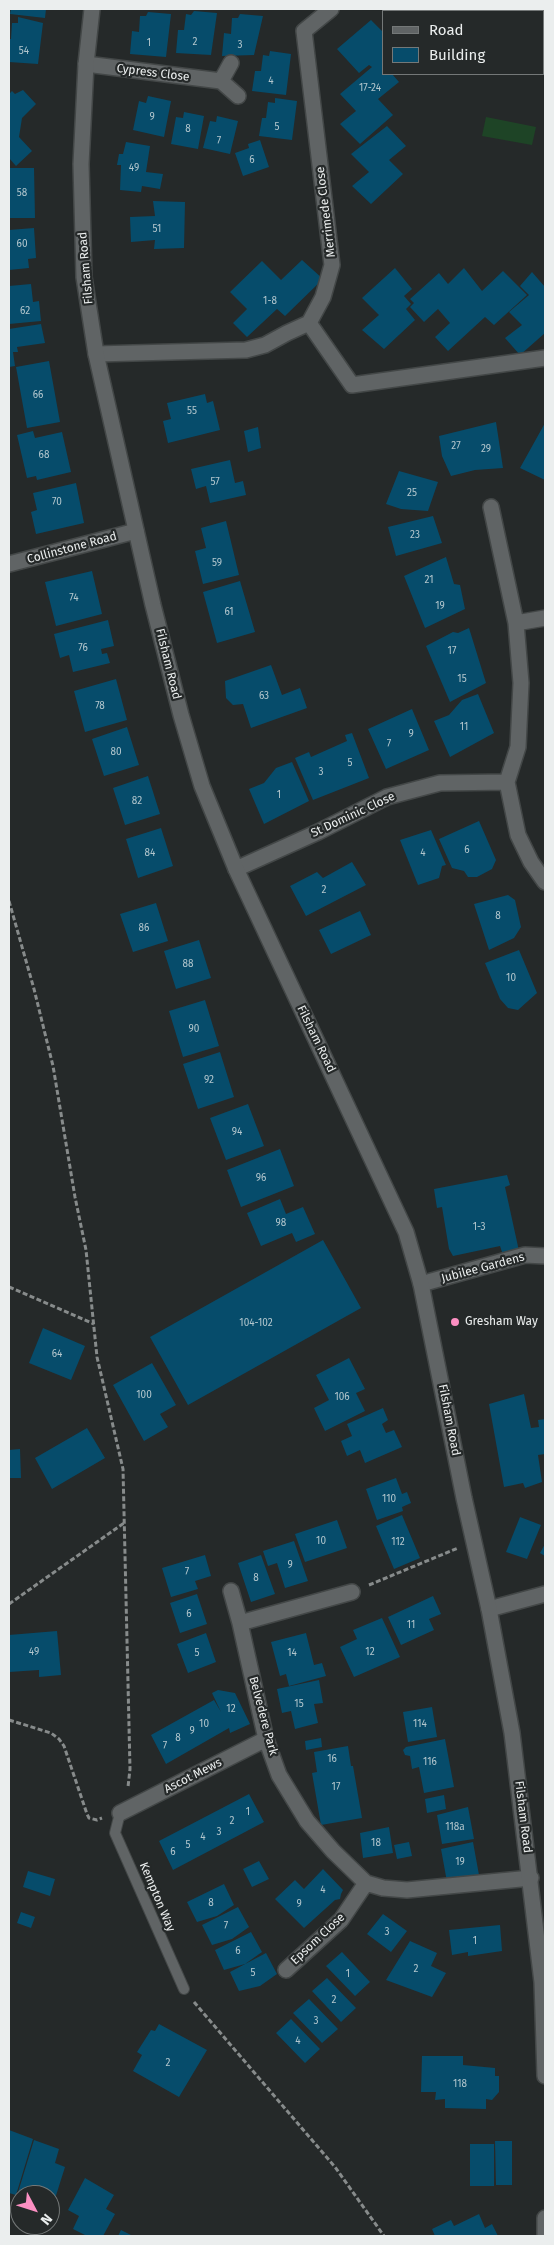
<!DOCTYPE html>
<html>
<head>
<meta charset="utf-8">
<style>
  body { margin:0 }
  #map { position:relative; width:554px; height:2245px; overflow:hidden; background:#252929; font-family:"Fira Sans",sans-serif }
  canvas { display:block }
  .frame { position:absolute; inset:0; border:10px solid #ebeeee; pointer-events:none }
  .legend { position:absolute; left:382px; top:10px; width:162px; height:65px; box-sizing:border-box; background:#252929; border:1px solid #747878; margin:0; padding:6px 9px; list-style:none; font-size:15px; color:#ebeeee }
  .legend li { display:flex; align-items:center; gap:10px; height:25px }
  .legend b { width:25px; border:1px solid #747878 }
  .north { position:absolute; left:10px; top:2185px; width:50px; height:50px; box-sizing:border-box; background:#252929; border:1px solid #747878; border-radius:50%; rotate:130deg; font-size:14px; font-weight:700; line-height:20px; text-align:center; color:#ebeeee }
  .north::after { content:''; display:block; margin:auto; width:18px; height:22px; background:#fc8fc2; clip-path:polygon(50% 0,100% 100%,50% 72%,0 100%) }
</style>
</head>
<body>
<div id="map">
<canvas width="554" height="2245"></canvas>
<div class="frame"></div>
<ul class="legend">
<li><b style="height:6px;background:#606465"></b>Road</li>
<li><b style="height:14px;background:#064c6b"></b>Building</li>
</ul>
<div class="north">N</div>
</div>
<script>
const ctx = document.querySelector('canvas').getContext('2d');
ctx.lineJoin = 'round';
function paint(path, color) {
  ctx.fillStyle = color;
  ctx.fill(path, 'evenodd');
}
function toPath(rows) {
  const path = new Path2D();
  for (const r of rows) {
    path.moveTo(r[0], r[1]);
    for (let i = 2; i < r.length; i += 2) path.lineTo(r[i], r[i + 1]);
  }
  return path;
}
function stroke(path, color, width, dash) {
  ctx.strokeStyle = color;
  ctx.lineWidth = width;
  ctx.lineCap = dash ? 'butt' : 'round';
  ctx.setLineDash(dash || []);
  ctx.stroke(path);
}
function drawText(font, color, halo, rows, align = 'center') {
  ctx.font = font + ' "Fira Sans",sans-serif';
  ctx.lineWidth = 4.5;
  ctx.setLineDash([]);
  ctx.textBaseline = 'middle';
  ctx.strokeStyle = halo;
  ctx.fillStyle = color;
  for (const [text, x, y, turn = 0] of rows) {
    ctx.save();
    ctx.translate(x, y);
    ctx.rotate((+turn || 0) * Math.PI / 180);
    ctx.textAlign = isNaN(turn) ? turn : align;
    if (halo) ctx.strokeText(text, 0, 0);
    ctx.fillText(text, 0, 0);
    ctx.restore();
  }
}
paint(toPath([
  [486,117,536,127,532,145,482,136]
]), '#1e4426');
paint(toPath([
  [11,9,46,9,45,18,10,14],
  [492,9,521,9,522,11,486,11],
  [194,11,217,13,211,55,176,53,178,30,184,30,186,14,191,15],
  [148,12,171,14,166,57,130,54,132,31,139,32,140,16,146,16],
  [240,14,263,16,254,55,222,56,224,33,231,34,232,18,238,18],
  [18,17,43,23,38,64,9,62,9,39,11,39,12,23,18,23],
  [371,20,383,32,383,74,392,74,399,82,378,99,393,115,360,144,340,124,356,111,340,94,372,67,369,65,359,73,337,49],
  [270,51,291,54,286,95,252,91,255,71,261,71,263,55,269,56],
  [23,90,36,104,22,118,19,137,32,151,16,166,9,158,9,94,12,91,15,94],
  [148,96,171,101,164,137,133,130,139,101,146,103],
  [275,98,297,101,292,140,259,136,262,118,266,118,268,102,275,103],
  [184,112,204,116,198,149,171,144,176,117,183,118],
  [217,116,238,121,230,154,203,148,210,121,216,122],
  [387,126,406,146,389,160,403,174,371,204,352,186,369,172,351,154],
  [260,140,269,167,243,176,235,153,249,148,248,144],
  [126,142,150,146,146,172,163,174,160,189,142,186,141,192,120,190,121,165,117,165,119,154,123,154],
  [9,168,34,168,35,218,9,218],
  [153,201,185,202,184,248,154,249,155,240,131,242,130,217,155,216],
  [34,228,36,258,28,259,29,268,9,270,9,230],
  [302,260,323,279,285,316,277,309,247,337,233,323,247,309,230,292,262,261,281,280],
  [395,268,412,289,404,296,411,304,406,309,415,320,384,349,362,330,379,315,362,298],
  [464,268,482,291,503,271,527,295,494,325,485,317,448,351,435,337,450,323,438,309,424,322,410,307,414,303,410,299,439,273,448,284],
  [532,272,545,287,545,333,520,355,505,338,522,325,509,312,529,295,520,286],
  [31,284,33,302,39,301,41,321,9,324,9,286],
  [41,324,45,343,17,347,18,352,13,352,15,366,9,367,9,329],
  [49,361,60,422,27,428,16,367],
  [205,394,207,403,213,401,220,430,168,443,163,421,171,419,167,403],
  [496,422,503,468,475,470,451,476,442,456,439,436],
  [545,423,545,480,520,468],
  [258,427,261,448,248,452,244,431],
  [33,431,35,438,62,432,71,472,37,480,36,476,27,478,17,435],
  [230,460,235,483,243,481,246,495,210,503,206,486,196,489,191,469],
  [399,471,438,482,428,511,401,509,386,504],
  [76,483,84,523,36,534,31,512,37,510,33,493],
  [433,516,442,543,396,556,388,527],
  [226,521,239,575,203,584,195,551,206,548,201,528],
  [446,557,454,584,460,585,465,609,425,628,404,576],
  [92,571,102,614,56,626,45,582],
  [240,581,255,632,217,643,203,592],
  [108,620,114,646,101,649,102,654,107,653,110,663,73,672,69,655,60,658,54,634],
  [469,628,486,683,450,702,426,646,453,632,458,633],
  [271,665,282,695,300,688,307,708,251,728,243,704,233,705,226,698,225,681],
  [116,679,127,720,85,732,74,691],
  [478,694,494,733,450,757,434,721,449,715,462,700],
  [412,709,429,750,386,769,368,729],
  [127,727,139,765,104,776,92,739],
  [352,733,369,778,313,800,295,758,309,752,311,757,347,741,345,735],
  [292,762,309,801,264,824,249,789,264,783,276,768],
  [148,776,160,814,125,825,113,788],
  [479,821,496,860,492,869,477,877,468,877,464,871,452,868,439,839],
  [161,828,173,866,138,878,126,839],
  [431,830,446,865,442,866,439,878,418,885,400,840],
  [352,862,366,885,306,916,290,886,317,872,323,878],
  [508,895,515,900,521,927,514,938,489,950,474,904],
  [156,903,168,941,133,952,120,914],
  [360,911,371,935,331,954,319,930],
  [199,940,211,978,176,989,164,951],
  [519,950,537,993,518,1010,508,1008,500,999,485,963],
  [205,1000,219,1046,183,1057,169,1011],
  [220,1052,234,1097,198,1109,183,1064],
  [248,1104,264,1146,226,1160,210,1118],
  [280,1149,294,1186,241,1207,227,1170],
  [507,1175,510,1185,505,1187,519,1251,503,1255,500,1246,453,1256,449,1249,442,1207,437,1208,434,1189],
  [280,1199,286,1214,303,1207,315,1234,296,1242,292,1233,261,1246,247,1213],
  [323,1240,361,1308,188,1405,150,1337],
  [43,1328,85,1346,71,1380,29,1363],
  [349,1358,365,1389,356,1393,365,1411,325,1431,314,1408,329,1400,316,1375],
  [152,1363,176,1405,160,1414,168,1427,144,1441,113,1385],
  [524,1394,531,1428,539,1427,538,1420,545,1419,545,1454,538,1455,542,1482,525,1488,523,1483,504,1487,489,1404],
  [383,1408,388,1420,382,1424,386,1433,394,1430,402,1447,365,1463,360,1450,347,1456,341,1441,352,1436,347,1424],
  [87,1428,105,1458,52,1489,35,1458],
  [20,1449,21,1478,9,1478,9,1450],
  [396,1478,402,1494,407,1492,411,1503,402,1507,403,1511,377,1520,366,1489],
  [402,1515,420,1558,394,1569,376,1526],
  [520,1517,541,1525,527,1559,506,1552],
  [337,1520,347,1548,305,1562,295,1534],
  [294,1541,308,1581,285,1588,277,1563,268,1566,263,1551],
  [545,1544,545,1556,540,1553],
  [205,1555,211,1576,195,1581,198,1589,171,1597,162,1568],
  [261,1555,275,1594,251,1602,238,1563],
  [197,1594,207,1624,180,1633,170,1603],
  [433,1596,441,1614,429,1619,434,1630,401,1645,388,1617],
  [382,1618,400,1657,354,1677,340,1647,357,1639,353,1630],
  [57,1631,61,1675,39,1677,39,1670,9,1672,9,1635],
  [206,1633,216,1662,188,1673,177,1644],
  [306,1633,314,1665,322,1663,326,1676,289,1686,286,1674,280,1676,271,1642],
  [319,1680,323,1703,314,1704,318,1723,295,1729,291,1711,282,1713,277,1689],
  [218,1690,235,1693,250,1724,230,1733,229,1728,166,1764,151,1735,214,1700,221,1712,212,1693],
  [432,1707,437,1737,408,1742,403,1712],
  [321,1738,322,1747,306,1750,305,1741],
  [445,1739,454,1787,424,1793,419,1767,412,1769,410,1756,405,1755,403,1750,406,1747],
  [348,1746,351,1766,353,1766,362,1818,321,1825,312,1773,317,1772,314,1752],
  [249,1794,264,1822,173,1870,159,1841],
  [444,1795,446,1809,427,1813,425,1799],
  [468,1807,474,1839,442,1844,437,1815],
  [389,1827,393,1853,363,1858,360,1833],
  [409,1842,412,1856,397,1859,394,1845],
  [473,1842,479,1875,447,1882,441,1849],
  [259,1861,269,1879,252,1887,243,1869],
  [323,1869,343,1890,341,1894,340,1899,335,1900,304,1928,275,1899,295,1880,304,1889],
  [28,1871,55,1879,50,1896,23,1887],
  [224,1884,234,1905,217,1916,197,1922,187,1902],
  [238,1907,249,1927,232,1939,212,1945,202,1925],
  [21,1912,35,1917,31,1928,17,1923],
  [383,1914,407,1931,391,1952,367,1934],
  [500,1925,502,1951,468,1956,468,1952,452,1955,449,1930],
  [251,1932,262,1952,245,1964,224,1970,215,1950],
  [410,1941,437,1953,431,1966,446,1973,432,1997,386,1980],
  [342,1952,370,1982,355,1996,326,1966],
  [266,1953,277,1974,260,1986,239,1991,230,1972],
  [327,1978,356,2008,341,2022,312,1991],
  [309,1999,338,2029,322,2043,293,2013],
  [291,2019,320,2049,305,2063,276,2033],
  [159,2024,207,2050,179,2097,133,2071,142,2055,137,2052,151,2030,155,2031],
  [422,2056,463,2056,463,2065,495,2068,495,2076,499,2076,499,2092,492,2100,486,2099,486,2109,445,2108,445,2099,435,2100,436,2092,421,2092],
  [9,2130,33,2139,16,2195,9,2193],
  [34,2140,59,2149,55,2163,65,2167,53,2205,50,2203,50,2195,20,2195,20,2200,16,2199],
  [495,2141,512,2141,512,2185,496,2185],
  [470,2144,494,2144,494,2186,470,2186],
  [85,2178,114,2195,106,2209,115,2214,103,2236,87,2236,73,2229,79,2216,68,2210],
  [479,2214,485,2228,492,2224,498,2236,435,2236,432,2229,451,2220,454,2226],
  [121,2230,133,2236,118,2236]
]), '#064c6b');
const service = toPath([
  [120,1813,115,1833,184,1989]
]);
const minor = toPath([
  [86,64,221,81,238,96],
  [221,81,231,63],
  [309,323,352,385,545,358],
  [96,354,246,350,265,345,287,333,309,323,323,297,332,265,304,31,331,9],
  [491,507,516,623,521,683,518,747,507,782,518,835,531,862,545,882],
  [9,564,136,531],
  [516,623,545,618],
  [236,869,318,832,387,797,440,783,507,782],
  [421,1284,525,1255,545,1256],
  [231,1591,240,1623,266,1739,279,1775,307,1821,333,1851,366,1883,383,1888,407,1890,531,1878],
  [489,1609,545,1594],
  [240,1623,352,1592],
  [120,1813,266,1739],
  [286,1970,341,1920,366,1883]
]);
const tertiary = toPath([
  [92,9,86,64,81,164,84,277,96,354,153,605,181,715,202,786,236,869,406,1232,421,1284,464,1498,489,1609,512,1733,542,1982,545,2076],
  [545,2236,545,2218]
]);
stroke(service, '#434747', 12);
stroke(minor, '#434747', 18);
stroke(tertiary, '#434747', 18);
stroke(toPath([
  [9,901,34,989,53,1066,75,1197,86,1250,97,1357,123,1469,130,1769,128,1787],
  [9,1287,94,1324],
  [369,1585,458,1548],
  [9,1604,124,1523],
  [9,1720,51,1733,59,1739,64,1746,87,1814,89,1818,97,1820,102,1818],
  [194,2002,335,2167,384,2236]
]), '#878b8b', 3, [5, 2.5]);
stroke(service, '#606465', 10);
stroke(minor, '#606465', 15);
stroke(tertiary, '#606465', 15);
for (const [x, y, r, color] of [
  [455,1322,5,"#fc8fc2"]
]) {
  const dot = new Path2D();
  dot.arc(x, y, r, 0, 2 * Math.PI);
  ctx.fillStyle = color;
  ctx.fill(dot);
  stroke(dot, '#252929', 2);
}
drawText('10px', '#b2c6cd', null, [
  ["2",195,42],
  ["1",149,43],
  ["3",240,45],
  ["54",24,51],
  ["4",271,81],
  ["17-24",370,88],
  ["9",152,117],
  ["5",277,127],
  ["8",188,129],
  ["7",219,141],
  ["6",252,160],
  ["49",134,168],
  ["58",22,193],
  ["51",157,229],
  ["60",22,244],
  ["1-8",270,301],
  ["62",25,311],
  ["66",38,395],
  ["55",192,411],
  ["27",456,446],
  ["29",486,449],
  ["68",44,455],
  ["57",215,482],
  ["25",412,493],
  ["70",57,502],
  ["23",415,535],
  ["59",217,563],
  ["21",429,580],
  ["74",74,598],
  ["19",440,606],
  ["61",229,612],
  ["76",83,648],
  ["17",452,651],
  ["15",462,679],
  ["63",264,696],
  ["78",100,706],
  ["11",464,727],
  ["9",411,734],
  ["7",389,744],
  ["80",116,752],
  ["5",350,763],
  ["3",321,772],
  ["1",279,795],
  ["82",137,801],
  ["6",467,850],
  ["84",150,853],
  ["4",423,853],
  ["2",324,890],
  ["8",498,916],
  ["86",144,928],
  ["88",188,964],
  ["10",511,978],
  ["90",194,1029],
  ["92",209,1080],
  ["94",237,1132],
  ["96",261,1178],
  ["98",281,1223],
  ["1-3",479,1227],
  ["104-102",256,1323],
  ["64",57,1354],
  ["100",144,1395],
  ["106",342,1397],
  ["110",389,1499],
  ["10",321,1541],
  ["112",398,1542],
  ["9",290,1565],
  ["7",187,1572],
  ["8",256,1578],
  ["6",189,1614],
  ["11",411,1625],
  ["49",34,1652],
  ["12",370,1652],
  ["5",197,1653],
  ["14",292,1653],
  ["15",299,1704],
  ["12",231,1709],
  ["10",204,1724],
  ["114",420,1724],
  ["9",192,1731],
  ["8",178,1738],
  ["7",165,1746],
  ["16",332,1759],
  ["116",430,1762],
  ["17",336,1787],
  ["1",248,1812],
  ["2",232,1821],
  ["118a",455,1827],
  ["3",219,1832],
  ["4",203,1837],
  ["18",376,1843],
  ["5",188,1845],
  ["6",173,1852],
  ["19",460,1862],
  ["4",323,1890],
  ["8",211,1903],
  ["9",299,1904],
  ["7",226,1926],
  ["3",387,1932],
  ["1",475,1941],
  ["6",238,1951],
  ["2",416,1969],
  ["5",253,1973],
  ["1",348,1974],
  ["2",334,2000],
  ["3",316,2021],
  ["4",298,2041],
  ["2",168,2063],
  ["118",460,2084]
]);
drawText('12px', '#ebeeee', '#252929', [
  ["Cypress Close",153,73,7],
  ["Merrimede Close",326,212,-97],
  ["Filsham Road",86,268,-95],
  ["Collinstone Road",72,548,-15],
  ["Filsham Road",168,664,76],
  ["St Dominic Close",353,815,-25],
  ["Filsham Road",316,1039,64],
  ["Jubilee Gardens",483,1268,-15],
  ["Filsham Road",449,1420,79],
  ["Belvedere Park",263,1716,75],
  ["Ascot Mews",193,1776,-27],
  ["Filsham Road",523,1817,83],
  ["Kempton Way",157,1897,67],
  ["Epsom Close",318,1939,-43]
]);
drawText('12px', '#ebeeee', '#252929', [
  ["Gresham Way",465,1322]
], 'left');
</script>
</body>
</html>
